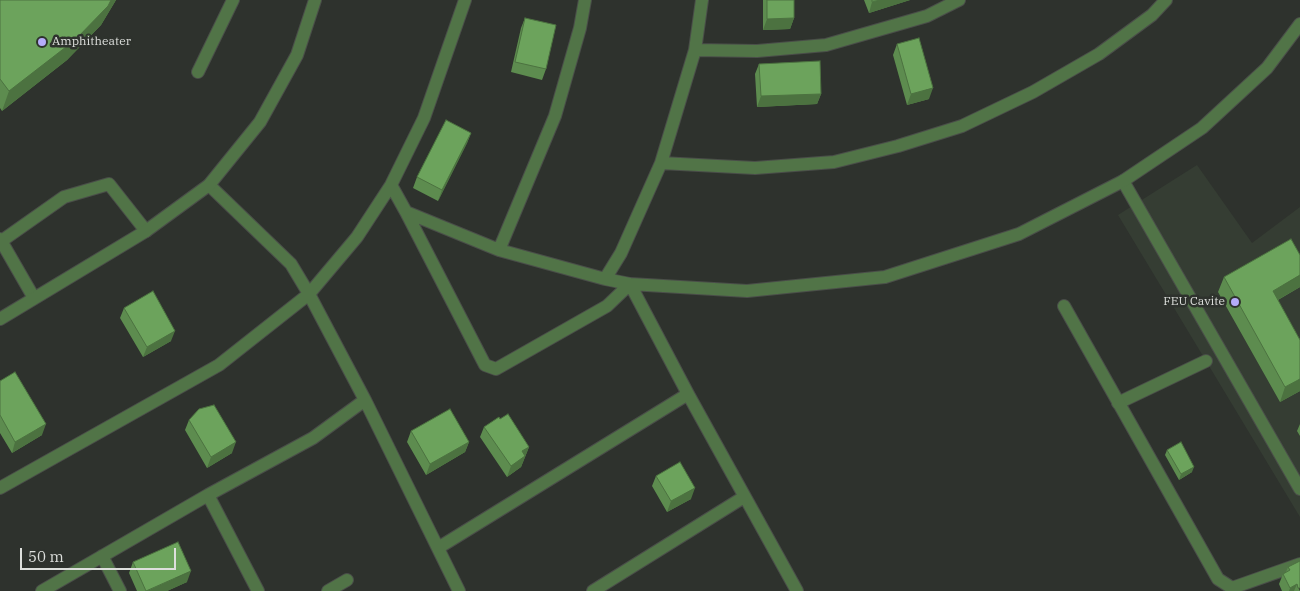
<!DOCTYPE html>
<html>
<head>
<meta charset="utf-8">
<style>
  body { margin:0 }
  #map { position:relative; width:1300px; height:591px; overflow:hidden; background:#2e322d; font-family:"IBM Plex Serif",serif }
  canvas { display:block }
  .scale { position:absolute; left:20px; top:548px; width:156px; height:22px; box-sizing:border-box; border:2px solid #dddfdc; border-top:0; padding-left:6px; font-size:15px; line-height:18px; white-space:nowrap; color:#dddfdc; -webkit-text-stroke:4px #2e322d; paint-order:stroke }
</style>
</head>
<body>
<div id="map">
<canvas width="1300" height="591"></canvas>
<div class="scale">50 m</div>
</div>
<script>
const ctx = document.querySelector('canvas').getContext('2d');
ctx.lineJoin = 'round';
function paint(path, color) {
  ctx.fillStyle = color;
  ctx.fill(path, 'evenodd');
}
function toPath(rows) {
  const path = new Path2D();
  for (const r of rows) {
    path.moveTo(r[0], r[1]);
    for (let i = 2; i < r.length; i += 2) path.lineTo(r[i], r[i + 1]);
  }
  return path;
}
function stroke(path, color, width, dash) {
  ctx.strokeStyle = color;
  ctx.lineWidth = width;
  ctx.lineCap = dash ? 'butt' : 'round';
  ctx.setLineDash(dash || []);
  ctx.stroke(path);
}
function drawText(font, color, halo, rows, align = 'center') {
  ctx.font = font + ' "IBM Plex Serif",serif';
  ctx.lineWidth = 5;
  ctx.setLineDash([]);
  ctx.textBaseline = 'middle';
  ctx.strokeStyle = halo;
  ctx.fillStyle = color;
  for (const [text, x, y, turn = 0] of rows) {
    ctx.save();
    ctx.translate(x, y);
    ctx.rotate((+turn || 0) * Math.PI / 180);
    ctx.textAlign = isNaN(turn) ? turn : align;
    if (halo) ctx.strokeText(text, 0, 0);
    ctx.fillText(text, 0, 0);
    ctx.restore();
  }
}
paint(toPath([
  [1197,165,1252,243,1300,207,1300,517,1118,215]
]), '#353d33');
const service = toPath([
  [198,72,233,0],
  [1123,181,1300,489],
  [0,239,34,298],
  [0,242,64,197,109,184,146,231],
  [1118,403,1206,361],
  [328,591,347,580]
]);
const minor = toPath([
  [695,50,757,51,826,45,927,16,959,0],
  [661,163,755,168,834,162,898,146,962,126,1033,92,1099,54,1152,15,1166,0],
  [209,185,291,264,309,294,365,400,459,591],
  [391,185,406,212,499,250,605,279,630,284,747,291,885,277,1019,234,1123,181,1202,128,1267,68,1300,24],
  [406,212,485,365,496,369,607,306,630,284,688,394,797,591],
  [499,250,555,116,580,28,585,0],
  [605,279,621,253,661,163,695,50,702,0],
  [1064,306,1218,579,1232,588,1300,564],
  [0,488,219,365,309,294,357,237,391,185,424,118,465,0],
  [208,495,258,591],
  [438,548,688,394],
  [102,556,120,591],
  [42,591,208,495,313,438,365,400],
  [593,591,744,497]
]);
const tertiary = toPath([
  [0,319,146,231,209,185,260,122,297,55,315,0]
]);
stroke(service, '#4a4e49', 14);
stroke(minor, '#4a4e49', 14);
stroke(tertiary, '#4a4e49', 14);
stroke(service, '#517447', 12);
stroke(minor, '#517447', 12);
stroke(tertiary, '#517447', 12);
paint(toPath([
  [0,0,116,0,101,25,67,60,2,111,0,108],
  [763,0,794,0,794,18,790,29,763,30],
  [864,0,910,0,869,13],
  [525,18,546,69,542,80,511,72,521,28],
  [897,44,929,99,907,105,893,55],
  [759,64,821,94,817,104,757,107,755,74],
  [471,133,467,143,438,201,413,188,417,177],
  [1224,277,1300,287,1278,300,1300,391,1280,402,1218,292],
  [124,308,171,341,143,357,120,318],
  [0,381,42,435,12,453,0,433],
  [500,419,529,447,521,467,507,477,480,437,484,427],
  [189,420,232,453,207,468,185,430],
  [1300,424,1300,436,1297,431],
  [411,431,469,442,465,452,426,475,407,442],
  [1167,450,1192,472,1179,480,1165,455],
  [656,476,691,499,667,512,652,486],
  [133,562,187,582,167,591,137,591,129,573],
  [1288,567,1300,591,1282,591,1279,584,1283,574,1286,572]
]), '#5d8c4f');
paint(toPath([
  [111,0,116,0,101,25,67,60,2,111,9,91],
  [880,0,910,0,869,13,872,2],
  [794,18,790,29,763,30,767,19],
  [933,88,929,99,907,105,911,94],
  [821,94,817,104,757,107,761,96],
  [471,133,467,143,438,201,442,190],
  [1300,275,1300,287,1267,306,1273,291],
  [175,331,171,341,143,357,147,347],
  [1300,379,1300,391,1280,402,1285,387],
  [46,424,42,435,12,453,15,442],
  [236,442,232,453,207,468,211,457],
  [469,442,465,452,426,475,430,464],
  [529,447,521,467,507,477,511,466,522,451],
  [1194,467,1192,472,1179,480,1181,474],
  [695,488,691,499,667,512,671,501],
  [191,571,187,582,167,591,147,591],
  [1297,584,1294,591,1289,591,1290,588]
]), '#4c7240');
const building = toPath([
  [0,0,111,0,108,6,75,40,9,91,0,79,0,0],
  [767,0,794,0,794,18,767,19,767,0],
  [872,0,880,0,872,2,872,0],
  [525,18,556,25,546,69,515,62,525,18],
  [919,38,933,88,911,94,897,44,919,38],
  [820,61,821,94,761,96,759,64,820,61],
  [446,120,471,133,442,190,417,177,446,120],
  [1291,239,1300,255,1300,275,1273,291,1300,340,1300,379,1285,387,1224,277,1291,239],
  [153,291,175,331,147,347,124,308,153,291],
  [15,372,46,424,15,442,0,415,0,381,15,372],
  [214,405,236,442,211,457,189,420,199,409,214,405],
  [450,409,469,442,430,464,411,431,450,409],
  [508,414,529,447,522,451,525,456,511,466,484,427,499,417,500,419,508,414],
  [1181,442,1194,467,1181,474,1167,450,1181,442],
  [680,462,695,488,671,501,656,476,680,462],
  [178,542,191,571,146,591,133,562,178,542],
  [1300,561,1300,588,1298,588,1297,584,1290,588,1283,574,1290,570,1288,567,1300,561]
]);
paint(building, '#6ca35c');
stroke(building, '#4c7240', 1);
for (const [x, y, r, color] of [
  [42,42,5,"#b5acf9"],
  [1235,302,5,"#b5acf9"]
]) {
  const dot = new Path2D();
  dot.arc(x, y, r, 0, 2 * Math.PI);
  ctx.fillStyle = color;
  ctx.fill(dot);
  stroke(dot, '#2e322d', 2);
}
drawText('12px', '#dddfdc', '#2e322d', [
  ["Amphitheater",52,42],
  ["FEU Cavite",1225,302,"right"]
], 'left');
</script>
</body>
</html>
